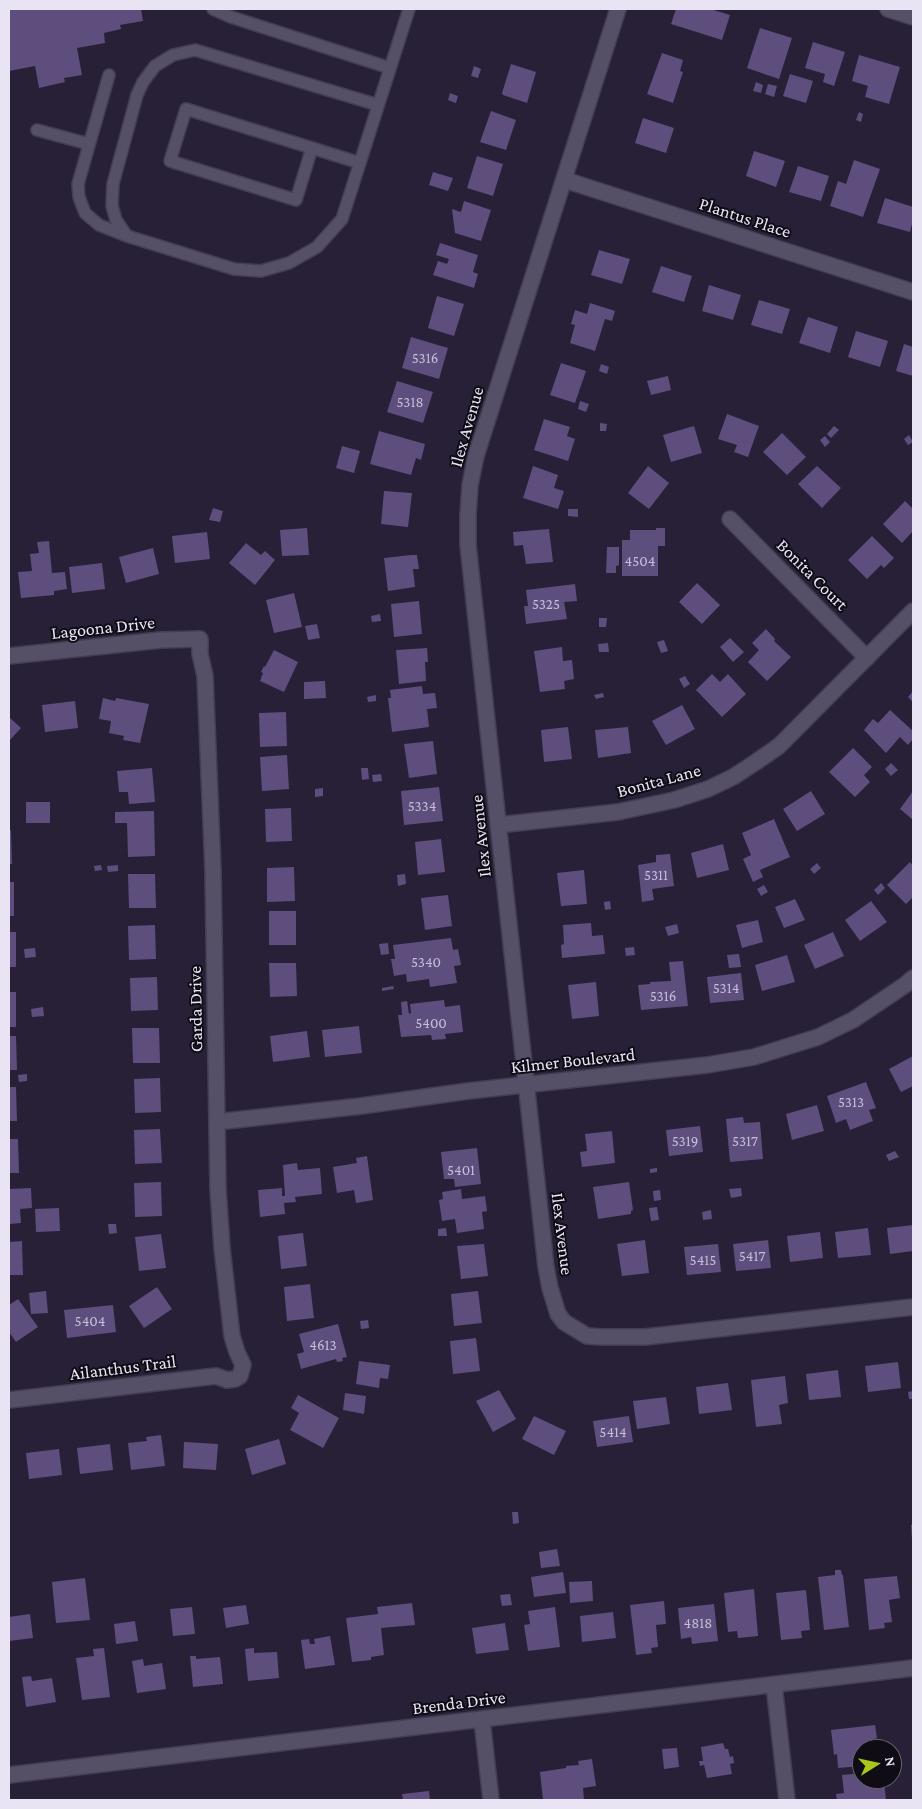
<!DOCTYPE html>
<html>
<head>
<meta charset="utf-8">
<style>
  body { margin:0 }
  #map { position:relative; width:922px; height:1809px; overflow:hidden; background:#272037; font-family:"Crimson Pro",serif }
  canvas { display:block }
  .frame { position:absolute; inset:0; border:10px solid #e8e4f4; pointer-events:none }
  .north { position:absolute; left:852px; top:1739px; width:50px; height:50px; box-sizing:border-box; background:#0f0c16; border:1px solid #66626f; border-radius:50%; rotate:80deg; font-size:14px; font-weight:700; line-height:20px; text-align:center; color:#e8e4f4 }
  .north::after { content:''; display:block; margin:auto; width:18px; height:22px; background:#aac717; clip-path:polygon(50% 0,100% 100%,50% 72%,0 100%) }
</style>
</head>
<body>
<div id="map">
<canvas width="922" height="1809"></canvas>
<div class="frame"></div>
<div class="north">N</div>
</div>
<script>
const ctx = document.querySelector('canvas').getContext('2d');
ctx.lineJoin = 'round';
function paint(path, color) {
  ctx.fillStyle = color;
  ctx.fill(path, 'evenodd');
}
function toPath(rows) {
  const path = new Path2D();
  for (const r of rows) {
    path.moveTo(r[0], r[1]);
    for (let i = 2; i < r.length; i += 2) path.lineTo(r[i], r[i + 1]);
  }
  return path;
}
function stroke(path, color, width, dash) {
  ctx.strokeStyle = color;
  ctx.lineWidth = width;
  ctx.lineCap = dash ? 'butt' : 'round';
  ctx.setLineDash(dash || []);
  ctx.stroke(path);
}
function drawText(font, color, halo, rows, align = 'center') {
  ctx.font = font + ' "Crimson Pro",serif';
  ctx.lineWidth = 4;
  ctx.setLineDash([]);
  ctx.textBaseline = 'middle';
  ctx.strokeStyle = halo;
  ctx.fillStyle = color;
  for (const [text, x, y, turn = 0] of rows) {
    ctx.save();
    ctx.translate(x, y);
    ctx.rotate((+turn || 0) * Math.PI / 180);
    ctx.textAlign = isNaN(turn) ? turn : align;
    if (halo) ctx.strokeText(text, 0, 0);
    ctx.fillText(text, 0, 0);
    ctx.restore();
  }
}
paint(toPath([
  [9,9,141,9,143,21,120,25,121,29,104,33,105,43,77,48,82,75,64,78,65,82,39,88,35,66,9,71],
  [676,9,710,9,730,15,722,40,671,24],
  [760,28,792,38,779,79,747,68],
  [813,42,845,52,834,86,823,82,825,74,805,68],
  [662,53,683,60,680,71,683,72,673,103,647,94],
  [859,55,900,67,889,104,865,97,868,86,852,81],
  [511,64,536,72,527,103,503,95,502,93],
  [474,66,481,69,478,78,471,76],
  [790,74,813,81,806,103,783,96],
  [756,82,763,85,761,93,753,91],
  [768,84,777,86,774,97,765,94],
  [450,93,458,96,456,103,448,100],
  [491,111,516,120,506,150,480,142],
  [859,112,863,114,861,122,856,120],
  [643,118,674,128,666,153,635,143],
  [754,151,785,161,776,187,746,176],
  [477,156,503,164,493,196,467,188],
  [854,160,880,169,863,217,830,206,838,181,846,184],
  [798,166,829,176,821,201,789,192],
  [433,172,453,178,448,191,429,185],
  [885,198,913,207,913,220,910,232,877,223],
  [464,201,491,210,481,241,455,233,452,209,461,212],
  [440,243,478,255,473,272,478,274,474,288,433,275,438,261,447,264,449,259,436,255],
  [599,250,630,259,622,284,591,275],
  [661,266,692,276,684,302,652,292],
  [709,285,741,295,733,320,702,311],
  [437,296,464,304,454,336,428,328],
  [759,300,790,309,782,334,751,325],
  [590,303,615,311,612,321,605,319,595,351,570,343,575,325,571,324,575,310,587,314],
  [808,317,838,327,830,353,799,343],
  [856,331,888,341,880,367,848,357],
  [411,337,448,348,439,379,402,368],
  [904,344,913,347,913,376,896,371],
  [561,363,586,371,575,403,550,395],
  [601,364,609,367,607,374,599,371],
  [668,376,671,390,651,395,647,381],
  [397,381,433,392,423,423,387,412],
  [580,401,589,404,586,412,578,409],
  [727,414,759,426,748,457,734,452,737,445,718,439],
  [544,419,570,427,567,436,575,439,568,461,534,450],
  [600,423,607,424,606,431,600,431],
  [694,426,702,453,671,462,663,435],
  [834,426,839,430,831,438,827,434],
  [379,431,425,444,421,460,416,458,411,475,370,464],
  [782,433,806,457,787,475,763,452],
  [909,435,913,442,908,445,904,439],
  [825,436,830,442,825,447,820,440],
  [342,446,360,451,354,473,336,468],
  [533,466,558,475,554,488,564,491,558,509,523,498],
  [648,466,669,483,649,509,628,493],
  [817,466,841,488,822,508,798,484],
  [384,491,412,493,408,527,381,524],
  [905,501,913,509,913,531,902,543,883,524],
  [213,508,223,511,220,522,209,520],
  [568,509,578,509,578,517,568,516],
  [307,528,309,555,282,556,280,530],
  [656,528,665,528,665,546,658,546,658,576,622,576,622,540,630,540,630,530,656,530],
  [549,529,553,562,526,564,523,545,514,546,513,532],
  [207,532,210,559,175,563,172,536],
  [872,536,894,558,884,568,881,565,867,579,848,560],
  [49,541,52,573,65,572,67,589,54,591,54,595,21,598,18,572,32,571,30,554,39,553,37,542],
  [246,543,261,555,265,551,275,560,255,585,229,563],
  [607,547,619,547,619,565,616,566,616,573,606,573],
  [153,548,159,574,126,583,119,557],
  [411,555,417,555,419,569,413,569,415,587,388,591,384,558],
  [102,563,105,589,72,593,69,567],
  [697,583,720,605,702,624,679,602],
  [575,584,577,601,564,602,567,619,526,624,524,606,528,606,526,590],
  [294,593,302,627,274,633,266,600],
  [419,601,422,634,394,637,391,604],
  [380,614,381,621,372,622,371,616],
  [599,618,607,618,606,627,599,627],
  [317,624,320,638,308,640,305,626],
  [766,629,775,639,774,641,791,657,767,681,748,662,759,650,752,643],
  [730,638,744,652,733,662,720,647],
  [664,640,668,651,661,653,657,642],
  [608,643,609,652,599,652,598,644],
  [562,647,563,661,572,660,574,679,564,681,565,689,540,692,534,651],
  [427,648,428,662,425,662,426,681,399,684,396,650],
  [274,650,298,662,284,692,260,681,263,673,261,672,264,666,265,667],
  [712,674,720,682,728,674,746,694,722,717,696,690],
  [685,676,690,684,684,688,679,679],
  [325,681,326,698,304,699,304,682],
  [422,686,423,694,435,693,437,708,427,709,429,727,392,732,388,698,391,698,390,690],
  [913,691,913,702,908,697],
  [603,693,604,697,596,699,594,695],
  [376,695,376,701,368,702,367,697],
  [103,698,115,701,116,698,149,704,140,743,123,740,124,736,109,733,111,721,99,719],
  [75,701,78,728,45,732,42,705],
  [682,705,695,729,666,745,652,721],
  [890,710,913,731,913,739,908,745,900,737,886,753,864,730,873,719,878,723],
  [286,712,287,746,260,747,259,713],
  [9,717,21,728,9,741],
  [568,727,572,759,544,762,541,730],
  [628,727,631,753,598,758,595,730],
  [433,741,437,774,409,778,404,744],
  [853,748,872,767,864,775,870,782,855,797,829,772],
  [287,755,289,789,262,791,260,757],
  [891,763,898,770,891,776,885,769],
  [152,768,155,802,129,804,128,792,119,792,117,771],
  [361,768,368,768,369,779,362,780],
  [381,774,382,781,373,782,372,775],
  [439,787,443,821,404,825,401,791],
  [323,788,323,796,315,797,315,789],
  [811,791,825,814,797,831,783,809],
  [913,791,913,820,900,809],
  [26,802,50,802,50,823,26,823],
  [291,808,292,841,266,842,265,809],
  [154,811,155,856,128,857,127,823,115,823,115,812],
  [774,819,790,857,760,870,763,877,753,882,743,859,751,855,742,833],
  [9,830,11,830,12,864,9,864],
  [441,839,445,872,418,875,415,842],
  [723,844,729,870,697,878,691,853],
  [670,854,674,886,652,889,654,900,642,902,638,865,656,862,656,855],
  [910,862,913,866,913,897,906,904,887,885],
  [817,863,821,868,814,874,810,869],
  [101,865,102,870,95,871,94,866],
  [118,865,118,871,108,872,107,866],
  [294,867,295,901,267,902,267,868],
  [584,870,587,904,561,906,557,873],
  [128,874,155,874,156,908,129,908],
  [405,874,406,884,398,886,397,875],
  [9,882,14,882,14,916,9,916],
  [881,883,885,888,878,895,874,890],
  [764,885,768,892,761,896,757,889],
  [448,895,452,926,425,930,421,898],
  [795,899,805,920,784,928,775,907],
  [610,901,611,909,605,910,604,902],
  [871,901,887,922,860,941,845,920],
  [269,911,296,911,296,945,269,945],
  [758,920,763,942,742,948,736,925],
  [591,923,592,936,603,935,605,954,562,958,561,945,564,944,563,925],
  [677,924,679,933,668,936,665,927],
  [155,925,156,959,129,960,128,926],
  [9,932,16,932,16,967,9,967],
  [833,932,844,956,815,969,804,945],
  [451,938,453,950,458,949,461,965,454,966,457,983,430,987,429,979,407,982,406,974,394,976,391,959,395,959,393,945],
  [388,943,389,954,381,955,379,944],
  [634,947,635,955,626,956,625,948],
  [35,948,36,957,25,958,24,949],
  [739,954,741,967,729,968,727,955],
  [787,955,795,982,762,991,755,965],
  [683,961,688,1006,641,1010,638,985,650,984,650,982,671,981,669,962],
  [269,963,296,963,297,996,270,997],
  [741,973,744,1000,710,1003,707,977],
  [157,977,158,1010,131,1011,130,978],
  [596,982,599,1016,572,1019,568,985],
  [393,986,394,989,382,991,382,988],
  [9,992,16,992,16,1027,9,1027],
  [444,1000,445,1007,460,1005,463,1032,445,1034,446,1039,432,1040,431,1035,401,1037,398,1015,402,1015,401,1002,407,1001,409,1014,411,1013,410,1004],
  [43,1007,44,1016,32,1017,31,1009],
  [359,1026,362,1053,325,1057,322,1030],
  [132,1028,159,1028,160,1063,133,1063],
  [307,1031,310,1057,273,1062,270,1036],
  [9,1036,16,1036,17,1070,9,1070],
  [913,1056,913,1086,901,1092,889,1069],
  [27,1074,27,1081,19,1082,18,1075],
  [160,1078,161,1112,135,1113,134,1079],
  [866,1082,876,1108,869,1110,873,1121,850,1130,846,1119,836,1123,827,1096],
  [9,1087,16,1087,17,1121,9,1121],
  [817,1105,824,1131,792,1140,786,1114],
  [743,1117,744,1123,760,1122,763,1159,730,1162,726,1119],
  [700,1126,703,1152,669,1156,666,1130],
  [160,1129,162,1163,135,1164,134,1130],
  [612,1131,615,1163,582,1167,580,1152,587,1151,585,1134],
  [9,1139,18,1139,19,1173,9,1173],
  [477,1148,481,1184,455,1187,454,1179,444,1179,441,1152],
  [895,1151,899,1157,889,1161,886,1155],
  [367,1156,373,1200,356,1203,354,1190,337,1193,333,1167,357,1163,356,1158],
  [297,1163,298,1170,320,1168,322,1194,295,1197,296,1202,284,1203,285,1214,260,1217,258,1190,282,1188,282,1196,285,1196,283,1165],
  [657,1168,657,1172,650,1173,650,1169],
  [161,1182,162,1216,135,1217,134,1183],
  [629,1182,633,1210,631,1211,631,1214,598,1219,593,1187],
  [31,1188,32,1208,20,1209,21,1223,9,1224,9,1189],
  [741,1188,742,1196,731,1198,729,1189],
  [461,1189,462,1199,485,1196,487,1211,482,1212,484,1229,457,1233,455,1219,442,1221,439,1200,443,1199,442,1192],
  [660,1190,661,1200,654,1201,653,1191],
  [657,1207,659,1220,651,1221,649,1208],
  [59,1208,60,1231,36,1232,35,1209],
  [711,1210,712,1219,703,1220,702,1212],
  [108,1224,116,1224,117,1233,109,1234],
  [913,1225,913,1251,890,1254,887,1228],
  [446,1228,447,1236,438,1236,438,1229],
  [868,1228,871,1255,838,1258,835,1232],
  [820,1232,823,1258,790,1262,787,1236],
  [303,1233,307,1266,281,1269,278,1236],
  [161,1234,166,1268,139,1271,135,1237],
  [645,1240,649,1273,622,1276,617,1244],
  [768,1240,771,1268,736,1271,733,1244],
  [22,1241,23,1275,9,1275,9,1242],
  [484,1244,488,1276,461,1279,457,1246],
  [718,1244,721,1272,687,1275,684,1247],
  [310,1284,314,1318,287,1321,284,1287],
  [157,1287,172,1309,144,1328,129,1306],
  [46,1291,48,1313,31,1314,29,1293],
  [478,1291,482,1323,454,1326,451,1294],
  [18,1299,38,1327,16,1342,9,1332,9,1305],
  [113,1305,116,1332,67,1338,64,1310],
  [368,1320,369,1328,361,1329,360,1321],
  [338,1324,347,1357,342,1358,343,1361,337,1362,336,1359,301,1369,297,1354,304,1352,299,1334],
  [476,1338,480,1371,453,1374,450,1341],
  [359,1361,390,1365,388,1379,380,1378,379,1388,356,1384],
  [898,1362,901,1388,868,1392,865,1366],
  [838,1370,841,1397,809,1400,806,1374],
  [785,1376,788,1403,779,1405,782,1424,756,1427,751,1380],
  [728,1383,732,1410,699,1414,696,1387],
  [499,1390,516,1419,493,1432,476,1401],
  [913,1391,913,1399,909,1399,908,1392],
  [345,1393,366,1396,364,1414,343,1410],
  [298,1395,339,1418,323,1448,290,1430,299,1413,291,1408],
  [666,1397,670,1424,637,1429,633,1401],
  [534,1416,566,1431,554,1455,522,1439],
  [629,1416,633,1442,597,1447,593,1421],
  [161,1435,165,1466,131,1470,128,1443,147,1441,146,1437],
  [279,1439,286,1464,252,1475,245,1449],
  [184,1442,218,1444,216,1470,183,1468],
  [110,1444,113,1470,80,1474,77,1448],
  [59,1449,62,1475,29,1479,26,1453],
  [512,1512,518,1512,519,1523,513,1524],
  [913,1524,913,1540,912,1540,911,1525],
  [557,1549,560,1566,541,1568,539,1552],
  [835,1570,841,1570,842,1575,843,1575,849,1627,824,1630,818,1577,835,1575],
  [563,1572,566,1593,534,1597,531,1577],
  [897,1576,900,1598,889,1600,892,1622,884,1623,885,1628,869,1630,864,1579],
  [85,1578,90,1620,56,1623,52,1582],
  [592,1581,593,1601,570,1603,569,1582],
  [754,1589,758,1636,738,1638,737,1631,728,1632,724,1593],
  [806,1590,810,1630,801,1631,802,1638,781,1640,776,1593],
  [510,1594,512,1605,502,1606,500,1595],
  [664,1601,666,1624,656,1625,658,1647,651,1648,652,1653,636,1655,630,1605],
  [412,1603,415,1625,381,1628,384,1655,371,1657,371,1660,352,1662,346,1618,378,1614,377,1607],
  [714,1604,718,1641,692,1644,691,1637,681,1639,678,1608],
  [246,1605,249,1624,226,1628,223,1608],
  [192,1607,195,1634,173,1636,170,1609],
  [555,1607,560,1647,528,1651,524,1625,530,1624,528,1611],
  [613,1612,616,1638,582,1642,580,1616],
  [30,1614,33,1638,9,1641,9,1617],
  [135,1621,138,1641,116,1644,114,1624],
  [505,1623,509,1650,476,1654,472,1628],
  [330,1636,335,1665,305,1669,301,1640,309,1639,310,1644,315,1644,314,1639],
  [104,1648,110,1697,82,1700,76,1658,94,1656,93,1649],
  [254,1648,254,1653,277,1652,279,1678,248,1681,245,1649],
  [190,1656,196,1656,196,1659,220,1657,223,1684,193,1687],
  [143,1659,144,1666,162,1663,166,1689,137,1693,132,1661],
  [31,1676,32,1681,52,1678,56,1702,26,1707,22,1677],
  [875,1725,877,1738,875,1739,876,1749,862,1749,862,1766,838,1768,837,1754,834,1755,831,1730],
  [723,1743,725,1749,728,1749,730,1757,733,1756,734,1763,730,1764,732,1774,707,1778,704,1765,700,1766,699,1761,703,1761,701,1747],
  [677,1748,679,1767,664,1769,662,1749],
  [592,1759,596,1786,583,1788,584,1800,543,1800,540,1772,566,1768,566,1766,579,1765,578,1761],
  [862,1773,862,1779,881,1779,881,1781,884,1781,886,1800,837,1800,836,1794,844,1793,842,1775],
  [429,1791,430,1800,403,1800,402,1794]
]), '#5d4e7e');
const lane = toPath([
  [213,9,231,17,390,68],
  [109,75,78,184,79,197,85,213,99,225,127,236,234,269,261,271,289,263,317,247,342,219,409,9],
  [37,130,89,144],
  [312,148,296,200,170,161,186,109,312,148,360,163],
  [127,236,116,220,112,206,113,184,137,95,143,82,155,66,173,55,195,50,378,105]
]);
const street = toPath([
  [618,9,476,456,470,485,468,515,468,545,546,1267,550,1288,558,1314,564,1322,587,1336,602,1337,645,1337,913,1307],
  [888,9,913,17],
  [565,180,913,292],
  [730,519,867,658],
  [9,656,161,640,200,639,200,654,205,676,213,871,218,1189,222,1248,232,1336,237,1352,243,1365,240,1376,235,1379,227,1380,216,1376,9,1400],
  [498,825,618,812,674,800,708,789,733,777,756,762,779,746,913,611],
  [217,1122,361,1106,468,1091,707,1065,754,1057,818,1037,853,1020,905,985,913,978],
  [774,1685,787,1800],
  [482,1720,491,1800],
  [9,1775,913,1668]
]);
stroke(lane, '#443e51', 14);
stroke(street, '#443e51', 18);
stroke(lane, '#564f68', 11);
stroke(street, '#564f68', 15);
drawText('15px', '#c5bed6', null, [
  ["5316",425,358],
  ["5318",410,402],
  ["4504",640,561],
  ["5325",546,604],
  ["5334",422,806],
  ["5311",656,875],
  ["5340",426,962],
  ["5314",726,988],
  ["5316",663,996],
  ["5400",431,1023],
  ["5313",851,1102],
  ["5319",685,1141],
  ["5317",745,1141],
  ["5401",461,1170],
  ["5417",752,1256],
  ["5415",703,1260],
  ["5404",90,1321],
  ["4613",323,1345],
  ["5414",613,1432],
  ["4818",698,1623]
]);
drawText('18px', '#e8e4f4', '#0f0c16', [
  ["Plantus Place",745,218,18],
  ["Ilex Avenue",467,427,-74],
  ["Bonita Court",812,575,45],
  ["Lagoona Drive",103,628,-6],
  ["Bonita Lane",659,781,-15],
  ["Ilex Avenue",481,836,-96],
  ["Garda Drive",196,1009,-91],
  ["Kilmer Boulevard",573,1061,-6],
  ["Ilex Avenue",562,1234,83],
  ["Ailanthus Trail",123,1368,-7],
  ["Brenda Drive",459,1703,-7]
]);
</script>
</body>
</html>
